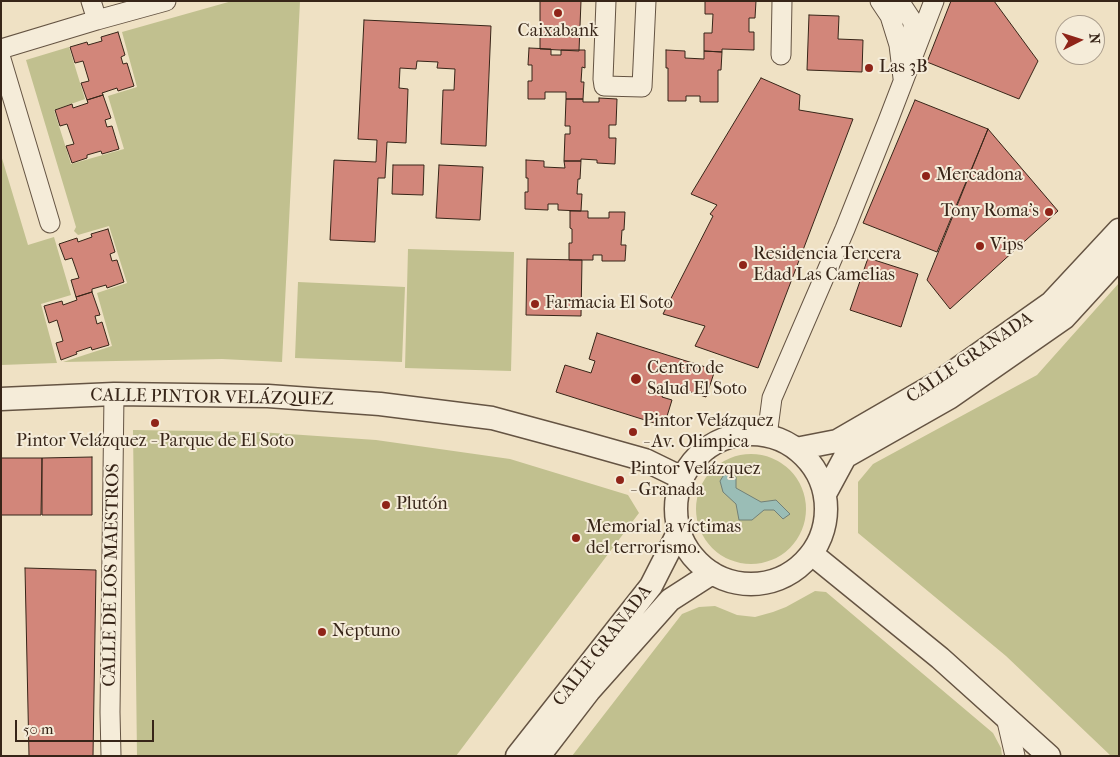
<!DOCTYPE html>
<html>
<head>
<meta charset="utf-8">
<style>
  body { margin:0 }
  #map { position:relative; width:1120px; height:757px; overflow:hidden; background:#efe1c4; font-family:"IM FELL French Canon",serif }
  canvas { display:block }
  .frame { position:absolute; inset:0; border:2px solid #372518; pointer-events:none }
  .north { position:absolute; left:1055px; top:15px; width:50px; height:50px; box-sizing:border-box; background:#f5ecd9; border:1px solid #a99c8c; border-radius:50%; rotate:85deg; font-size:14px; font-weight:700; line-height:20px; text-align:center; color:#372518 }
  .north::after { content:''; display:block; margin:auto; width:18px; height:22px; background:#8f2418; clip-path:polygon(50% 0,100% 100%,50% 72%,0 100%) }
  .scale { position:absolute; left:15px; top:720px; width:139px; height:22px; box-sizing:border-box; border:2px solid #372518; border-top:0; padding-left:6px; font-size:15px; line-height:18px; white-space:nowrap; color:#372518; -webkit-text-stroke:4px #f5ecd9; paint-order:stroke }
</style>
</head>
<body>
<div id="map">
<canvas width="1120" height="757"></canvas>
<div class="frame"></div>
<div class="north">N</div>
<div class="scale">50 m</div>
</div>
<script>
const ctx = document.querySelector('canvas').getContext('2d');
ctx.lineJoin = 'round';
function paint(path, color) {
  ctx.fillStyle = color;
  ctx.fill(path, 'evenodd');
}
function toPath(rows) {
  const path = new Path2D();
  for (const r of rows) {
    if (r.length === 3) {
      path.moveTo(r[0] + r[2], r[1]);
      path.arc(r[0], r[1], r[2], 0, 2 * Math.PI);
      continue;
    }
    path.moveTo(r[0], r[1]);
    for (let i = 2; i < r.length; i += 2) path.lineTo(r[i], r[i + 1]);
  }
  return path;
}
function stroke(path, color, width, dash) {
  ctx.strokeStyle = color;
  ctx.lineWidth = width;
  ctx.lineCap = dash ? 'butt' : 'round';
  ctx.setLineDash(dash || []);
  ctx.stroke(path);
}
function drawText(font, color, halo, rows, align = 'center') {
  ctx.font = font + ' "IM FELL French Canon",serif';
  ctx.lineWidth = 4;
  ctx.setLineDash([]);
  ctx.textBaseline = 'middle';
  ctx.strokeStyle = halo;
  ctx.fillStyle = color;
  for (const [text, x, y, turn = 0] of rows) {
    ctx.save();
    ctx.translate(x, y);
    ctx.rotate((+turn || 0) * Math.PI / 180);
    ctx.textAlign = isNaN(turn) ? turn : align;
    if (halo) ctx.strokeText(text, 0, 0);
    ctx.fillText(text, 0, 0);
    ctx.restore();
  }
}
paint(toPath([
  [232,1,300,1,282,362,222,359,63,362,112,346,97,293,127,283,109,226,78,235,74,231,76,227,26,60,69,47,85,99,54,110,71,164,124,149,108,96,137,87,122,32],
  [1,155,28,245,54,237,71,295,41,304,57,363,1,365],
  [408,249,514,252,511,371,405,368],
  [298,282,405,287,402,362,295,358],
  [1119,283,1119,756,1111,756,1006,656,858,533,858,482,873,464,1037,375],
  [133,430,259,432,376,440,510,459,628,495,639,513,456,756,137,756],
  [751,509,55],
  [815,591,826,592,993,733,1001,748,1002,756,572,756,682,614,699,607,715,606,737,615,755,617,773,612,786,607]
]), '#c1c08f');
const water = toPath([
  [725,473,736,477,736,488,761,502,776,500,790,514,783,519,774,510,764,510,752,520,739,520,736,504,723,492,720,481,725,473]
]);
paint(water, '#9abdb6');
stroke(water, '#728077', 1);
const building = toPath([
  [540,1,581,1,579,51,540,49,540,1],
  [705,1,756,1,755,18,749,18,749,32,754,32,754,50,722,49,722,52,704,51,704,33,712,33,713,14,705,14,705,1],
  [951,1,994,1,1038,61,1019,99,927,62,951,1],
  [809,15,839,16,838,39,863,40,862,72,807,70,809,15],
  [364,20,491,26,486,146,441,144,443,90,454,90,455,69,437,68,438,62,417,61,416,69,400,68,399,88,408,89,406,143,387,142,385,178,378,178,375,242,330,240,334,160,376,162,377,140,358,139,364,20],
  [118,32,125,55,121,57,123,64,127,63,134,86,118,91,117,88,102,93,103,95,87,100,81,83,89,81,83,61,75,63,70,47,87,42,88,45,102,41,101,37,118,32],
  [529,48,551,49,551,55,561,55,561,50,585,50,585,68,582,67,581,82,584,82,583,99,566,99,566,92,545,92,545,99,528,99,528,81,532,81,532,65,528,65,529,48],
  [666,50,685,51,685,58,704,59,704,51,722,52,721,70,718,70,718,102,700,102,700,96,686,96,686,101,668,101,668,68,666,68,666,50],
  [761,78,800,95,799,110,853,119,758,368,695,346,705,326,663,314,713,216,710,214,717,205,691,194,761,78],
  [103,95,111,118,105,120,107,127,112,126,119,149,102,154,101,151,87,155,87,158,72,163,66,146,74,144,67,124,60,126,55,110,72,104,73,108,88,103,87,100,103,95],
  [599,98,617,99,616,125,609,125,609,138,616,138,615,164,597,163,597,160,581,159,581,161,564,161,565,134,570,134,570,126,565,126,566,99,583,99,583,102,599,102,599,98],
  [915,100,988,129,937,252,863,223,915,100],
  [988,129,1058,211,950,309,927,280,988,129],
  [526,160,544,161,544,167,565,168,564,161,581,161,580,179,578,179,577,194,582,194,581,211,558,210,558,204,548,204,548,210,525,209,525,192,528,192,528,178,526,178,526,160],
  [393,165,424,165,423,195,392,194,393,165],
  [439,165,483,167,480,220,436,218,439,165],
  [570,211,588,211,588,218,609,218,609,212,625,212,624,230,622,230,621,245,626,245,625,261,602,261,602,255,593,255,593,260,569,260,569,243,572,243,572,229,570,228,570,211],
  [108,229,115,252,110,254,112,261,117,260,124,282,107,288,106,285,92,289,92,292,76,297,71,280,79,278,72,258,65,260,59,244,77,238,78,242,92,237,91,234,108,229],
  [868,258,918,274,901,327,850,310,868,258],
  [527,259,582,260,581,316,526,315,527,259],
  [92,292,100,315,95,316,97,324,102,322,109,345,92,350,91,347,76,352,77,354,61,360,56,343,63,341,57,320,49,323,44,306,62,301,63,305,77,300,76,297,92,292],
  [597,333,715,370,706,397,666,384,662,397,672,400,664,426,556,392,565,365,591,373,595,361,589,359,597,333],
  [92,457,92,515,42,515,42,458,92,457],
  [1,458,42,458,41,515,1,515,1,458],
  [25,568,96,570,93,756,29,756,25,568]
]);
paint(building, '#d2867a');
stroke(building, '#372518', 1);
const minor = toPath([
  [91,1,97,20],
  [606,1,603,79,604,86,642,87,646,1],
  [880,1,890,16,899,45,903,78],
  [894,1,901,4,913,22,913,45],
  [1,49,97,20,166,1],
  [781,55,782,1],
  [1,59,50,223],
  [767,436,772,398,845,229,888,121,934,1],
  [1006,717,1015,756],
  [111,756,110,712,114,394]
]);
const tertiary = toPath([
  [1,399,114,394,268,396,380,404,492,418,581,442,645,460,682,478],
  [751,509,75],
  [796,449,837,441,939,382,1051,303,1119,230],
  [825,494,845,457,949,398,1064,318,1119,258],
  [812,554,940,658,1049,756],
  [517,756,651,586,679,531],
  [539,756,589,691,670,600,712,573]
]);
stroke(minor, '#655443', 21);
stroke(tertiary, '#655443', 25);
stroke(minor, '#f5ecd9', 19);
stroke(tertiary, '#f5ecd9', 22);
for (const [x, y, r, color] of [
  [558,13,5,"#8f2418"],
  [869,68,5,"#8f2418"],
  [926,176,5,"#8f2418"],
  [1049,212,5,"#8f2418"],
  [980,246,5,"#8f2418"],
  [743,265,5,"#8f2418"],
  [535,304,5,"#8f2418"],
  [636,379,6,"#8f2418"],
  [155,423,5,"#8f2418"],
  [633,432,5,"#8f2418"],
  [620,480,5,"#8f2418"],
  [386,505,5,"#8f2418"],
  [576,538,5,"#8f2418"],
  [322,632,5,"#8f2418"]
]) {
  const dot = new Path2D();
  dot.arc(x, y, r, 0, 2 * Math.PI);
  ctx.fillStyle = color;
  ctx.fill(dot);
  stroke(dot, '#f5ecd9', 2);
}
drawText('18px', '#372518', '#f5ecd9', [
  ["Caixabank",558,32,"center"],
  ["Las 3B",879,68],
  ["Mercadona",936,176],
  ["Tony Roma's",1039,212,"right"],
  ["Vips",990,246],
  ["Residencia Tercera",753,255],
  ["Edad Las Camelias",753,276],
  ["Farmacia El Soto",545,304],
  ["Centro de",647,369],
  ["Salud El Soto",647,390],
  ["Pintor Velázquez",643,422],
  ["- Av. Olimpica",643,443],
  ["Pintor Velázquez - Parque de El Soto",155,442,"center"],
  ["Pintor Velázquez",630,470],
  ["- Granada",630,491],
  ["Plutón",396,505],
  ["Memorial a víctimas",586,528],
  ["del terrorismo.",586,549],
  ["Neptuno",332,632]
], 'left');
drawText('18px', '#372518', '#f5ecd9', [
  ["CALLE GRANADA",970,358,-34],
  ["CALLE PINTOR VELÁZQUEZ",212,398,1],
  ["CALLE DE LOS MAESTROS",112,575,-89],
  ["CALLE GRANADA",603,646,-52]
]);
</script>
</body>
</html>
